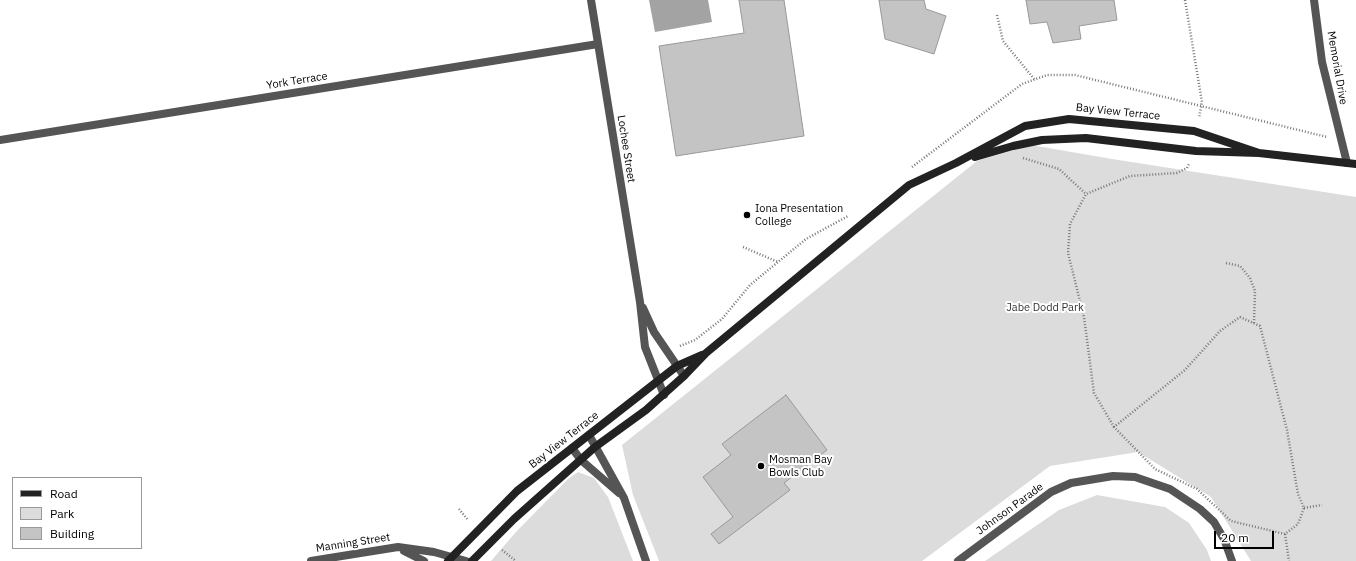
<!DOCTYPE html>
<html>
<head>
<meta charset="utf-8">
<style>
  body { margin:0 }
  #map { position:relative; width:1356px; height:561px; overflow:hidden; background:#fff; font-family:"IBM Plex Sans",sans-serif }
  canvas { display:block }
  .legend { position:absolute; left:12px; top:477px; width:130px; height:72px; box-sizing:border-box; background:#fff; border:1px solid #999; margin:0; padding:5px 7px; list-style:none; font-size:12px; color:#000 }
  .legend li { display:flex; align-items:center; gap:8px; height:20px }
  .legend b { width:20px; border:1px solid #999 }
  .scale { position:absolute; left:1214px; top:531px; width:60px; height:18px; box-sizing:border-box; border:2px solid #000; border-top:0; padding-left:5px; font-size:12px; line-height:14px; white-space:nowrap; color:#000; -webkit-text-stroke:3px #fff; paint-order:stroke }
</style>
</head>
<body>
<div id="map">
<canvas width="1356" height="561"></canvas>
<ul class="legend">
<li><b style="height:5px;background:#222"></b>Road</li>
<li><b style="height:11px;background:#dcdcdc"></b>Park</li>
<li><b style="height:11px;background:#c4c4c4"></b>Building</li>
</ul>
<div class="scale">20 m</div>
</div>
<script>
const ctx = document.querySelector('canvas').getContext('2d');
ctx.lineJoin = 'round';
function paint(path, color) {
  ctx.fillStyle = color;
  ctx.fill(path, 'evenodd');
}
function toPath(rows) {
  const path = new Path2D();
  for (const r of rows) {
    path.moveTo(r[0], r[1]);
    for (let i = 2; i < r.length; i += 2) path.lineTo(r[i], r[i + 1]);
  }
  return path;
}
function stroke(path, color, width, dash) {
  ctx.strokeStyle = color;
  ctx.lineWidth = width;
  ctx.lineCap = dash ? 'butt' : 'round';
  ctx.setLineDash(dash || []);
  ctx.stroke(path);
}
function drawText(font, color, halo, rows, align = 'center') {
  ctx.font = font + ' "IBM Plex Sans",sans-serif';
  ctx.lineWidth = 4;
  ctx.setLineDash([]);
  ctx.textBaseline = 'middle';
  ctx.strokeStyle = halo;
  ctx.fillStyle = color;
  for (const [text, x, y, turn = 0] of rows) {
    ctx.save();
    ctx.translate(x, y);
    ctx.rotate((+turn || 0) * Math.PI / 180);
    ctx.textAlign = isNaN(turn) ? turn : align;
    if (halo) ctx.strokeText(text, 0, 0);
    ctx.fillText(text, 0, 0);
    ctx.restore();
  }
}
paint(toPath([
  [1031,145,1112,159,1356,197,1356,561,1251,561,1211,497,1138,452,1050,466,922,561,659,561,633,495,622,445,977,161],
  [578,472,594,478,608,497,633,561,491,561,515,533,568,479],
  [1097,495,1165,507,1189,523,1207,550,1211,561,985,561,1059,510]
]), '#dcdcdc');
paint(toPath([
  [649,0,708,0,712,22,655,32]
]), '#a3a3a3');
const building = toPath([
  [739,0,784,0,804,136,676,156,659,46,744,33,739,0],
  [879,0,924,0,926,9,946,16,934,54,885,39,879,0],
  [1026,0,1114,0,1117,20,1079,26,1081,39,1053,43,1047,22,1030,24,1026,0],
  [786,395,827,450,784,483,790,490,719,544,711,534,733,517,703,477,731,455,722,444,786,395]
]);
paint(building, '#c4c4c4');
stroke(building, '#999', 1);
stroke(toPath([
  [1185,0,1202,102,1199,118],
  [997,15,1003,41,1035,80],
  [1023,158,1059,169,1086,194],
  [912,167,1022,84,1047,75,1075,75,1327,137],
  [743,247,778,262],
  [1226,263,1240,266,1250,278,1255,291,1254,323],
  [1240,317,1260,326,1287,430,1298,494,1304,508,1298,524,1285,534,1231,521,1197,489,1155,469,1114,427,1185,370,1220,331,1240,317],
  [680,346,695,340,722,319,750,285,806,239,848,216],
  [1114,427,1094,393,1084,317,1068,253,1070,224,1086,194,1130,176,1177,173,1187,168,1189,164],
  [1304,508,1322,505],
  [459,509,468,520],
  [1285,534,1289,561],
  [502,550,516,561]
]), '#777', 2.5, [1, 2]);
stroke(toPath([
  [591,0,640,302,645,347,664,395],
  [1314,0,1322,62,1347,163],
  [0,140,598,44],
  [643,308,654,332,684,376],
  [589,435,624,498,646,561],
  [572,448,581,460,619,493],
  [404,551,424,561],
  [311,561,398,547,434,552,466,561],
  [958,561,1051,492,1071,483,1113,476,1135,477,1170,489,1200,509,1214,522,1224,539,1232,561]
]), '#555', 8);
stroke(toPath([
  [975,157,1013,146,1042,140,1086,138,1196,151,1259,153,1356,164],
  [448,561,517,491,677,366,702,355],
  [472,561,514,519,595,447,646,410,684,376,706,353,909,185,956,163,1025,126,1069,119,1194,131,1259,153]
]), '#222', 8);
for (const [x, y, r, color] of [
  [747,215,4,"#000"],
  [761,466,4,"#000"]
]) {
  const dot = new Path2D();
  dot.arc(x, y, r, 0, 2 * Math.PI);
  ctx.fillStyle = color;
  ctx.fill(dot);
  stroke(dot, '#fff', 1.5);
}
drawText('11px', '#000', '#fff', [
  ["Memorial Drive",1337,68,80],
  ["York Terrace",297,81,-9],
  ["Bay View Terrace",1118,112,6],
  ["Lochee Street",626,149,81],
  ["Bay View Terrace",564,440,-38],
  ["Johnson Parade",1010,509,-36],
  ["Manning Street",353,543,-9]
]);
drawText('11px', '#000', '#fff', [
  ["Iona Presentation",755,209],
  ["College",755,222],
  ["Mosman Bay",769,460],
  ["Bowls Club",769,473]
], 'left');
drawText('11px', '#333', '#fff', [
  ["Jabe Dodd Park",1045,308]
]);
</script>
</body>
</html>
